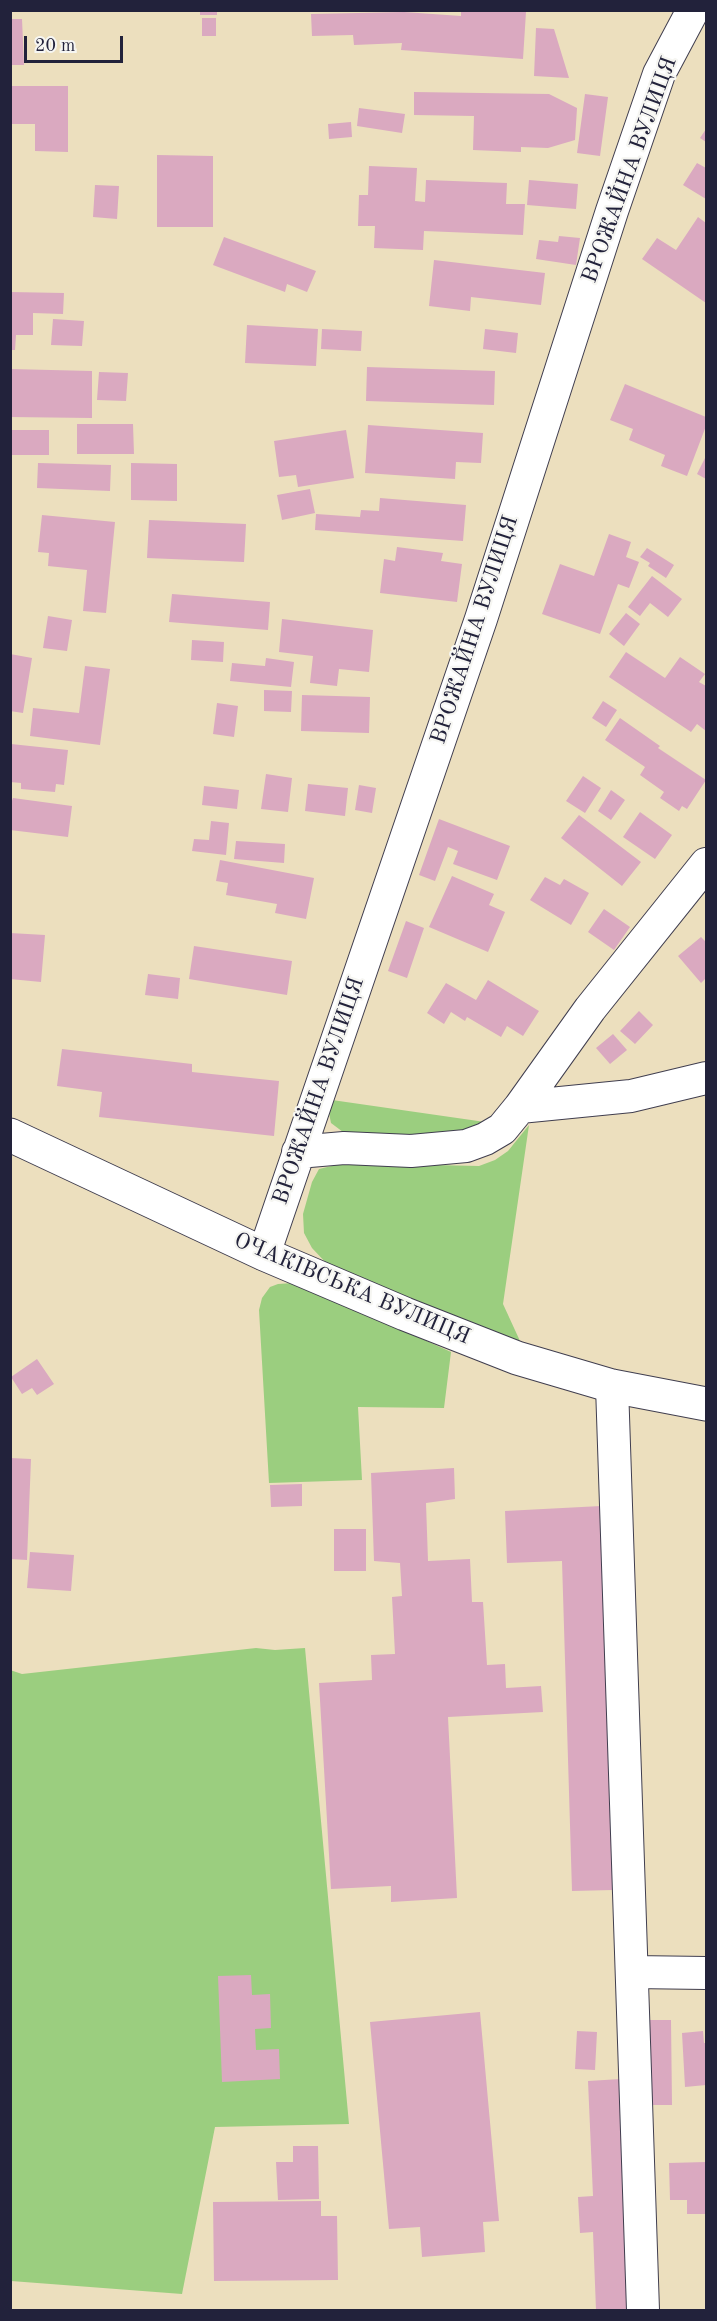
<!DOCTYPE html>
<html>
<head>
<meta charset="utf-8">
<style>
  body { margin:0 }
  #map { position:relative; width:717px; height:2321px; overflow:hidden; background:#ecdfbe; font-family:"Old Standard TT",serif }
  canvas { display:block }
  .frame { position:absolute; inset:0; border:12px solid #22223b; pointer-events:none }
  .scale { position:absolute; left:24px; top:36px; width:99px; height:27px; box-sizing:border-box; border:3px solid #22223b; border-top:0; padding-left:8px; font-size:18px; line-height:21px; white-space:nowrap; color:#22223b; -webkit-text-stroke:4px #f6f6f2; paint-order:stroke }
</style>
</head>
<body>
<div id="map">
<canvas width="717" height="2321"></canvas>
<div class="frame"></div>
<div class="scale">20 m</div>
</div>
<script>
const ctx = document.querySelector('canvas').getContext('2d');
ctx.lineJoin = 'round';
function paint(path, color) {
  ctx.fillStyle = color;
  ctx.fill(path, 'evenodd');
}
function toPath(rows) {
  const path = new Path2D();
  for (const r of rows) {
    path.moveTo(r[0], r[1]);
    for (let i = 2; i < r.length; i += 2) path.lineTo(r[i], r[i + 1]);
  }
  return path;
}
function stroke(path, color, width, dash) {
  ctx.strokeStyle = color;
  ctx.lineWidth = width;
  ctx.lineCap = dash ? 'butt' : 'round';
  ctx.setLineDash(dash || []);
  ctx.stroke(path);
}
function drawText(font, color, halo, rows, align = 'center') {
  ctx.font = font + ' "Old Standard TT",serif';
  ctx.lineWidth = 4.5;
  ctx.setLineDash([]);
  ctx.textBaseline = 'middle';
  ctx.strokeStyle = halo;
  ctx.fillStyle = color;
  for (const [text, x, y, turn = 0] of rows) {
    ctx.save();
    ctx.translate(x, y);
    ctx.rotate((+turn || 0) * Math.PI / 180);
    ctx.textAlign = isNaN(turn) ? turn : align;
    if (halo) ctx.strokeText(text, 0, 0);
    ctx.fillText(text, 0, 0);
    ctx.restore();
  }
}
paint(toPath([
  [332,1100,492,1123,461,1137,347,1135,331,1123,329,1113],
  [529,1125,503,1304,520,1341,414,1302,329,1266,312,1248,304,1233,303,1214,312,1182,319,1169,344,1163,479,1166,495,1160,508,1151],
  [293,1283,310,1288,451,1352,444,1408,358,1407,362,1480,269,1483,259,1310,262,1298,270,1287,278,1284],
  [256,1648,275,1650,305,1648,349,2124,215,2127,182,2294,11,2281,10,1670,22,1674]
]), '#9bce7f');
paint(toPath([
  [200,10,217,10,217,15,200,15],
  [461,10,526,12,523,59,401,50,402,43,354,45,353,35,312,36,311,14,404,12,461,16],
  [202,18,216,18,216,36,202,36],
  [10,19,22,19,24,65,10,65],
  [536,28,554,29,569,78,534,76],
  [10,86,68,86,68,152,35,151,35,124,10,124],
  [414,92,549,94,577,108,575,140,548,148,521,147,521,152,473,150,474,116,414,115],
  [585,94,608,97,600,156,577,153],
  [359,108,405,114,402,133,357,126],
  [351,122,352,137,329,139,328,124],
  [706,129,706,142,700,138],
  [157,155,213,156,213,227,157,227],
  [697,163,706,168,706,199,683,185],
  [369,166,417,168,415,201,425,202,426,180,507,183,506,204,525,204,523,235,424,231,423,250,374,248,375,226,358,226,359,195,368,195],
  [529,180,578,184,576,209,527,205],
  [95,185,119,186,117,219,93,217],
  [698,217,706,223,706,303,642,259,657,238,676,250],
  [559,236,580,238,576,265,536,259,539,240,558,242],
  [224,237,316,271,307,292,287,284,285,292,213,265],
  [434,260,545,273,541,305,471,297,470,311,429,306],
  [10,292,64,293,63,314,33,313,33,335,16,335,15,350,10,350],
  [53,319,84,321,82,346,51,345],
  [247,325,318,329,316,366,245,363],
  [322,329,362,331,361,351,321,349],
  [485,329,518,333,516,353,483,349],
  [367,367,495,371,494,405,366,401],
  [10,369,92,371,92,418,10,417],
  [99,372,128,373,126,401,97,400],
  [625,384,706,417,706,426,687,476,661,466,665,455,629,440,633,429,610,420],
  [77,424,133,424,134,454,77,454],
  [368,425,483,433,481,463,456,462,455,479,365,473],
  [10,430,49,430,49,455,10,455],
  [346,430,354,478,298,487,296,475,279,477,274,441],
  [706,456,706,479,697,474],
  [38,463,111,465,110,491,37,488],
  [131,463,177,464,177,501,131,500],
  [310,489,315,513,282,520,277,495],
  [380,498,466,505,463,541,315,530,316,514,360,517,361,510,379,511],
  [42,515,115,522,106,613,83,611,87,570,48,566,49,553,38,552],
  [149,520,246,524,244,562,147,558],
  [609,534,631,542,626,557,639,562,629,588,618,584,600,634,542,614,560,564,594,576],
  [397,547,443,553,441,561,462,564,457,602,380,593,384,559,395,561],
  [647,548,674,565,666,578,648,566,650,563,640,557],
  [652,576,682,599,668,617,650,603,640,616,628,607],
  [172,594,270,602,268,630,169,622],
  [626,613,640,624,624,646,609,634],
  [48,616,72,620,67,651,43,648],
  [282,619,373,630,369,672,339,669,337,686,310,683,313,656,279,652],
  [192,640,224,642,223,662,191,660],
  [626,652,665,678,680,657,705,674,699,682,706,686,706,731,697,724,691,732,609,677],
  [10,654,32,658,23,713,10,711],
  [266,658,294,662,291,687,230,681,232,663,265,666],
  [85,666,110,669,100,745,30,736,33,708,79,713],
  [264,690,292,691,291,712,264,711],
  [302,695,370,697,369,733,301,731],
  [603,701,617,710,606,727,592,718],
  [217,703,238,706,234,737,213,734],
  [620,718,660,746,658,748,706,780,687,809,682,806,679,811,660,798,664,792,640,775,645,767,605,740],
  [11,744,68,750,64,785,56,784,55,792,21,789,21,783,10,782],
  [266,774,292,778,288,812,261,809],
  [583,776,601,788,585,813,566,801],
  [308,784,348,788,345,816,305,811],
  [359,785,376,788,372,813,355,810],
  [204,786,239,790,237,809,202,805],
  [611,790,625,800,611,820,598,811],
  [13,798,72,806,68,837,10,830,10,806],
  [640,812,672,835,655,859,623,837],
  [579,815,641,862,622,886,561,838],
  [439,819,510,846,497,880,453,864,458,851,448,847,435,881,419,875],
  [211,821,229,823,226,855,192,851,194,839,209,840],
  [236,841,285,844,284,863,234,859],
  [220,860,314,878,306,919,275,913,277,904,226,895,228,883,216,881],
  [452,876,494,894,489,905,505,912,488,952,429,927],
  [545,877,560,885,564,879,589,893,571,925,530,900],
  [604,909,630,927,614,950,588,932],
  [406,921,424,928,407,978,388,971],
  [10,933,45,935,41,982,10,979],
  [701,937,706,942,706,978,701,983,678,956],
  [194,946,292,961,287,995,189,979],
  [148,974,180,978,178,999,145,995],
  [488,980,539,1011,523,1036,507,1026,501,1037,467,1017,465,1021,451,1012,444,1024,427,1013,446,983,476,1000],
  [639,1011,653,1025,635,1044,620,1031],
  [613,1034,627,1050,610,1064,596,1048],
  [62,1049,192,1064,192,1072,279,1081,274,1136,99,1117,102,1092,57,1086],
  [37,1359,54,1384,37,1395,32,1388,22,1394,11,1377],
  [10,1458,31,1459,27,1560,10,1559],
  [454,1468,455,1499,426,1503,428,1561,470,1559,472,1602,483,1602,487,1665,505,1664,506,1688,541,1686,543,1712,448,1717,457,1898,391,1902,391,1886,331,1889,319,1683,372,1680,371,1655,395,1654,392,1597,402,1596,400,1563,374,1561,371,1473],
  [302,1484,302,1506,271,1507,270,1485],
  [601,1506,608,1664,613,1890,572,1891,562,1561,507,1563,505,1511],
  [334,1529,366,1529,366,1571,334,1571],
  [30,1552,74,1555,71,1591,27,1588],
  [251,1975,252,1995,270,1994,271,2028,255,2029,256,2050,279,2049,280,2079,222,2082,218,1976],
  [480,2012,499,2221,483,2222,485,2252,422,2257,420,2227,389,2229,370,2022],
  [646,2020,671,2020,672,2105,648,2105],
  [577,2031,597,2032,595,2070,575,2069],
  [703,2031,704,2043,706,2043,706,2085,685,2087,682,2033],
  [621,2079,631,2310,596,2310,593,2232,580,2233,578,2197,593,2196,588,2081],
  [293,2146,318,2146,319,2199,278,2200,276,2162,293,2162],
  [706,2162,706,2214,687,2214,687,2200,670,2200,669,2163],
  [321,2201,321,2216,337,2216,338,2280,214,2281,213,2202]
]), '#daa9c0');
const minor = toPath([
  [520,1107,590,1009,706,864],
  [298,1152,344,1148,411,1151,466,1146,485,1139,502,1129,520,1107,631,1096,706,1078],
  [264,1254,481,619,612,211,659,74,693,10],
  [612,1386,643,2310],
  [633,1972,706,1973]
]);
const tertiary = toPath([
  [10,1135,264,1254,405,1314,517,1358,612,1386,706,1404]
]);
stroke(minor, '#403e4f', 34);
stroke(tertiary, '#403e4f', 35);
stroke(minor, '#fff', 32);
stroke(tertiary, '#fff', 33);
drawText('22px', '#22223b', '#f6f6f2', [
  ["ВРОЖАЙНА ВУЛИЦЯ",630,170,-70],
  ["ВРОЖАЙНА ВУЛИЦЯ",475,630,-72],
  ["ВРОЖАЙНА ВУЛИЦЯ",319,1091,-71],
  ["ОЧАКІВСЬКА ВУЛИЦЯ",352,1289,23]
]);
</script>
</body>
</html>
